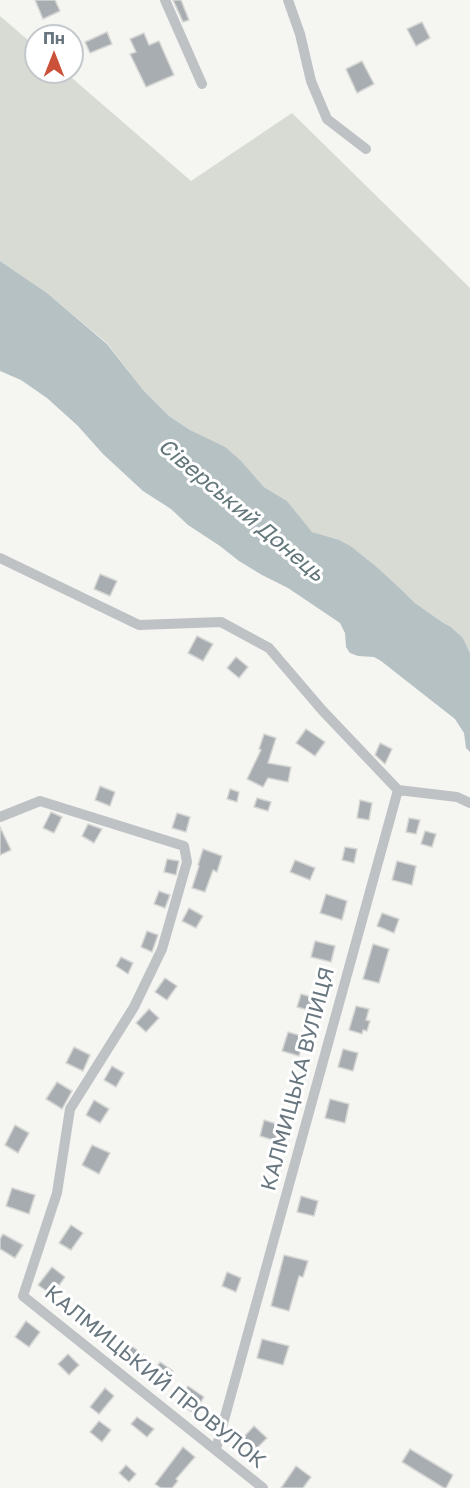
<!DOCTYPE html>
<html>
<head>
<meta charset="utf-8">
<style>
  body { margin:0 }
  #map { position:relative; width:470px; height:1488px; overflow:hidden; background:#f5f5f2; font-family:"Golos Text",sans-serif }
  canvas { display:block }
  .north { position:absolute; left:24px; top:24px; width:60px; height:60px; box-sizing:border-box; background:#fff; border:2px solid #c3c8cc; border-radius:50%; rotate:0deg; font-size:16px; font-weight:700; line-height:24px; text-align:center; color:#68767f }
  .north::after { content:''; display:block; margin:auto; width:21px; height:27px; background:#cc513a; clip-path:polygon(50% 0,100% 100%,50% 72%,0 100%) }
</style>
</head>
<body>
<div id="map">
<canvas width="470" height="1488"></canvas>
<div class="north">Пн</div>
</div>
<script>
const ctx = document.querySelector('canvas').getContext('2d');
ctx.lineJoin = 'round';
function paint(path, color) {
  ctx.fillStyle = color;
  ctx.fill(path, 'evenodd');
}
function toPath(rows) {
  const path = new Path2D();
  for (const r of rows) {
    path.moveTo(r[0], r[1]);
    for (let i = 2; i < r.length; i += 2) path.lineTo(r[i], r[i + 1]);
  }
  return path;
}
function stroke(path, color, width, dash) {
  ctx.strokeStyle = color;
  ctx.lineWidth = width;
  ctx.lineCap = dash ? 'butt' : 'round';
  ctx.setLineDash(dash || []);
  ctx.stroke(path);
}
function drawText(font, color, halo, rows, align = 'center') {
  ctx.font = font + ' "Golos Text",sans-serif';
  ctx.lineWidth = 6;
  ctx.setLineDash([]);
  ctx.textBaseline = 'middle';
  ctx.strokeStyle = halo;
  ctx.fillStyle = color;
  for (const [text, x, y, turn = 0] of rows) {
    ctx.save();
    ctx.translate(x, y);
    ctx.rotate((+turn || 0) * Math.PI / 180);
    ctx.textAlign = isNaN(turn) ? turn : align;
    if (halo) ctx.strokeText(text, 0, 0);
    ctx.fillText(text, 0, 0);
    ctx.restore();
  }
}
paint(toPath([
  [0,16,36,47,36,72,65,72,191,181,292,113,470,288,470,653,463,638,451,627,442,622,415,603,405,593,378,568,352,547,312,532,305,524,287,501,264,487,253,475,205,438,190,430,169,416,144,391,107,343,47,293,0,261]
]), '#d7dbd3');
paint(toPath([
  [0,261,47,293,107,344,144,391,169,416,190,430,225,447,240,460,264,487,287,501,312,532,339,540,352,547,378,568,405,593,415,603,442,622,451,627,463,638,470,653,470,752,466,748,464,733,455,719,381,661,374,657,358,656,350,653,346,647,345,633,340,623,288,588,262,575,239,561,220,546,188,525,171,509,143,491,103,454,78,426,47,398,21,380,0,371]
]), '#b6c1c4');
const building = toPath([
  [35,0,55,0,60,11,43,19,35,0],
  [173,0,181,0,189,20,183,22,173,0],
  [422,22,430,38,416,46,407,29,422,22],
  [107,32,112,44,90,53,85,42,107,32],
  [144,33,149,45,159,41,174,75,146,87,130,54,136,52,130,39,144,33],
  [362,61,374,84,357,93,346,69,362,61],
  [100,574,117,581,110,596,94,589,100,574],
  [197,636,213,644,203,661,188,653,197,636],
  [236,657,248,667,239,678,227,668,236,657],
  [306,729,325,742,315,756,296,743,306,729],
  [264,734,276,738,268,763,291,767,288,782,268,778,263,787,247,779,261,750,259,749,264,734],
  [380,743,392,749,385,764,375,755,380,743],
  [100,786,115,792,110,806,95,800,100,786],
  [230,789,239,792,237,802,227,799,230,789],
  [257,798,271,802,268,811,254,807,257,798],
  [360,800,372,803,369,820,357,818,360,800],
  [51,812,62,817,54,833,43,828,51,812],
  [177,813,190,817,186,832,172,828,177,813],
  [409,818,420,820,416,834,406,832,409,818],
  [88,824,102,829,94,843,82,836,88,824],
  [0,827,11,850,0,855,0,827],
  [425,831,436,834,432,847,421,844,425,831],
  [345,847,357,849,354,863,342,860,345,847],
  [203,849,222,856,217,872,213,870,205,892,192,888,199,866,198,865,203,849],
  [167,859,179,861,176,875,164,872,167,859],
  [295,860,315,868,310,880,290,872,295,860],
  [397,861,416,866,412,885,392,880,397,861],
  [159,891,170,895,165,908,154,904,159,891],
  [326,894,347,901,342,920,320,913,326,894],
  [189,908,203,916,196,928,182,921,189,908],
  [382,913,399,919,394,933,377,926,382,913],
  [147,931,158,935,152,952,141,947,147,931],
  [315,941,335,946,331,962,311,957,315,941],
  [373,944,389,949,379,983,363,979,373,944],
  [121,957,133,963,128,974,116,966,121,957],
  [165,978,177,986,167,1000,155,992,165,978],
  [301,994,318,999,315,1012,297,1007,301,994],
  [356,1006,369,1009,366,1020,370,1021,367,1031,363,1030,362,1034,349,1030,356,1006],
  [149,1009,159,1018,146,1032,136,1023,149,1009],
  [288,1032,305,1037,299,1056,282,1051,288,1032],
  [74,1047,90,1055,83,1071,66,1063,74,1047],
  [343,1049,358,1053,353,1071,338,1067,343,1049],
  [112,1066,124,1073,116,1087,104,1080,112,1066],
  [57,1082,72,1091,62,1109,46,1099,57,1082],
  [330,1099,349,1104,345,1123,325,1118,330,1099],
  [94,1100,109,1109,100,1123,86,1115,94,1100],
  [264,1120,280,1125,276,1141,260,1136,264,1120],
  [15,1125,29,1133,18,1153,5,1145,15,1125],
  [92,1145,110,1153,99,1174,82,1165,92,1145],
  [12,1188,35,1195,29,1214,6,1206,12,1188],
  [301,1196,318,1201,314,1216,297,1212,301,1196],
  [71,1225,83,1233,71,1250,59,1243,71,1225],
  [3,1234,23,1245,15,1258,0,1249,0,1239,3,1234],
  [284,1255,308,1261,303,1277,299,1276,289,1311,271,1306,284,1255],
  [52,1267,65,1277,52,1295,38,1285,52,1267],
  [227,1272,241,1278,236,1292,222,1286,227,1272],
  [26,1321,40,1332,29,1347,15,1337,26,1321],
  [262,1339,289,1346,283,1365,257,1358,262,1339],
  [124,1341,143,1354,135,1366,116,1352,124,1341],
  [68,1354,79,1365,69,1375,58,1364,68,1354],
  [160,1362,173,1371,164,1383,152,1374,160,1362],
  [188,1386,204,1397,193,1413,177,1401,188,1386],
  [105,1388,114,1396,99,1414,90,1407,105,1388],
  [137,1417,154,1429,147,1437,131,1424,137,1417],
  [99,1421,111,1430,102,1442,90,1432,99,1421],
  [254,1426,267,1438,254,1451,242,1439,254,1426],
  [183,1447,195,1457,176,1479,178,1481,172,1488,161,1488,155,1484,183,1447],
  [410,1449,453,1475,446,1488,444,1488,402,1462,410,1449],
  [126,1465,136,1474,129,1482,119,1473,126,1465],
  [296,1466,311,1477,303,1488,281,1488,296,1466]
]);
paint(building, '#a7adb1');
stroke(building, '#d6d6d4', 1.5);
stroke(toPath([
  [165,0,202,84],
  [288,0,300,34,311,81,327,119,366,149],
  [0,558,139,625,221,622,269,648,322,710,398,790],
  [398,790,457,797,470,803],
  [0,817,40,801,184,846,187,862,162,949,134,1007,70,1109,57,1193,23,1296,263,1488],
  [216,1449,398,790]
]), '#bfc2c5', 10);
drawText('21px', '#68767f', '#fff', [
  ["КАЛМИЦЬКА ВУЛИЦЯ",298,1079,-75],
  ["КАЛМИЦЬКИЙ ПРОВУЛОК",155,1377,39]
]);
drawText('italic 22px', '#63777b', '#fff', [
  ["Сіверський Донець",241,510,40]
]);
</script>
</body>
</html>
